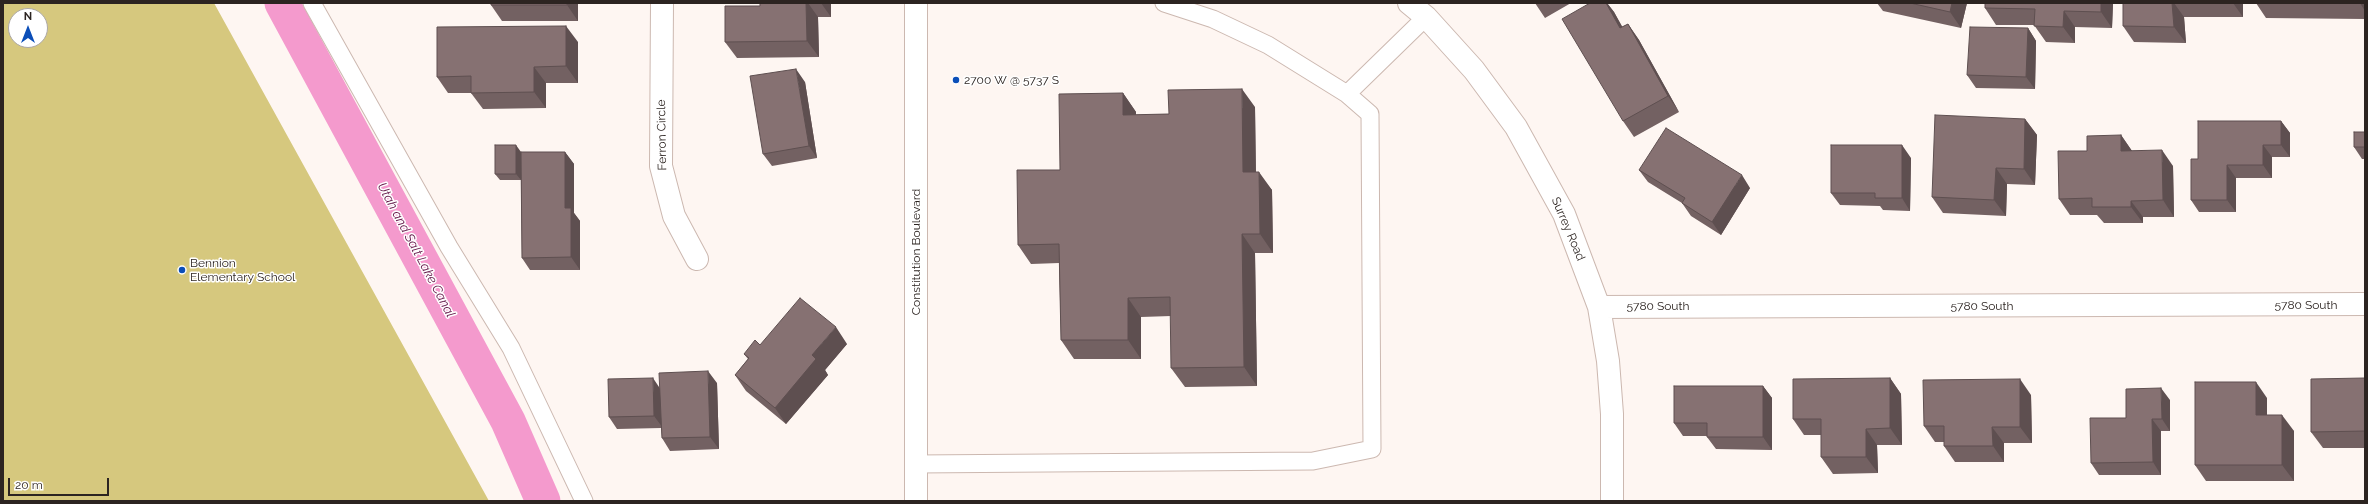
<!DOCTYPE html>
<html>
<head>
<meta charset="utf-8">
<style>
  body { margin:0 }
  #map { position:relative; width:2368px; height:504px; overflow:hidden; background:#fef6f2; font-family:Raleway,sans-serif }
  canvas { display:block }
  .frame { position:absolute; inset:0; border:4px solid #2c2421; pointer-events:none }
  .north { position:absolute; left:8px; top:8px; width:40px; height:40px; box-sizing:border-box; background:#fff; border:1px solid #aba7a6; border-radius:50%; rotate:0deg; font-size:11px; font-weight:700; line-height:16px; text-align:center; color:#2c2421 }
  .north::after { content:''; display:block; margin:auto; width:14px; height:18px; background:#0b4eb8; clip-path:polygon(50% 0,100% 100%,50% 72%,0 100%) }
  .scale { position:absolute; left:8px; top:478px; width:101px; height:18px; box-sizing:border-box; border:2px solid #2c2421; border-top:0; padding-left:5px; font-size:12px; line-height:14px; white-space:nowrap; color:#2c2421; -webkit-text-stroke:3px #fff; paint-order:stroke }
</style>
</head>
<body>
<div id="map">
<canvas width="2368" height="504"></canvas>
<div class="frame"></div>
<div class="north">N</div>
<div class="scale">20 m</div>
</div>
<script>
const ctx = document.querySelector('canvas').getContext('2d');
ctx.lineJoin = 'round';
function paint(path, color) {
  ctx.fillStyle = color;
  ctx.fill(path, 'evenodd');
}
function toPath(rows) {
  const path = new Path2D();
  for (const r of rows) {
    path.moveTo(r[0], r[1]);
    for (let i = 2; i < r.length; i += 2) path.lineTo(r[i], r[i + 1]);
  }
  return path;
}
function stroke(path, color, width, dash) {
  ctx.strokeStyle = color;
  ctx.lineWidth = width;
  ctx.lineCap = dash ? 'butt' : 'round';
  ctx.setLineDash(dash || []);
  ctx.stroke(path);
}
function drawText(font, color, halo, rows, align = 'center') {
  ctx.font = font + ' Raleway,sans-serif';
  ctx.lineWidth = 3;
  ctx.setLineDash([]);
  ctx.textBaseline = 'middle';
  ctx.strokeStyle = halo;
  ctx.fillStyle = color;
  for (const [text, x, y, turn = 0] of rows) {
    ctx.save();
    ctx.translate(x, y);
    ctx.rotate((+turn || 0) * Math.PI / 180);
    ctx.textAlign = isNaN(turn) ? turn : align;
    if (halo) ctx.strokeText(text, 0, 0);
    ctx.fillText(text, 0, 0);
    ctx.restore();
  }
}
paint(toPath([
  [3,3,214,3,489,501,3,501],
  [16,16,40,16,40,40,16,40]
]), '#d6c87e');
stroke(toPath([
  [282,3,508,421,543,501]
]), '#f49acd', 35);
const service = toPath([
  [312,3,449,247,511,348,584,501],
  [1347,94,1426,17],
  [916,464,1313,461,1372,449,1370,114,1347,94,1268,45,1213,19,1164,3]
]);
const minor = toPath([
  [662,3,661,166,674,216,697,259],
  [1409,3,1426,17,1474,70,1516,127,1564,214,1599,307,1608,361,1612,414,1612,501],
  [1599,307,2365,304]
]);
const secondary = toPath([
  [916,501,916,3]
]);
stroke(service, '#ccb8b0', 19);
stroke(minor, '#ccb8b0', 24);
stroke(secondary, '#ccb8b0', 24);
stroke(service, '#fff', 17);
stroke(minor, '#fff', 22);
stroke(secondary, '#fff', 22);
paint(toPath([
  [578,3,578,21,502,21,491,5],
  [760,3,831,3,831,17,818,17,819,57,737,58,725,42,760,6],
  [1535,3,1571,3,1545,18],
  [1590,3,1607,3,1614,12,1622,27,1628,24,1639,40,1679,112,1634,137,1623,121],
  [1877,3,1967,3,1961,28,1883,11],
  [2113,3,2112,28,2075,27,2075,43,2046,42,2034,25,1996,25,1985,8],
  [2123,3,2243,3,2243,17,2184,17,2186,43,2134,42,2123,26],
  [2256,3,2365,3,2365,19,2266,18],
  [2028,28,2036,41,2035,89,1976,88,1967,75],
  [578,42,578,83,546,83,546,108,483,109,471,93,448,93,437,77],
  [805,82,817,158,772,166,763,154],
  [1123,93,1136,112,1136,115,1169,114,1255,107,1256,172,1272,190,1273,253,1255,253,1257,386,1185,387,1171,368,1171,316,1141,317,1141,359,1074,359,1061,340,1059,263,1031,264,1018,245,1060,170],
  [2025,119,2037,135,2035,185,2007,184,2006,216,1943,213,1932,197],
  [2281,121,2290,133,2290,157,2272,157,2272,178,2236,178,2236,212,2199,212,2191,200,2198,159],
  [2365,132,2365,159,2362,159,2354,147],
  [2121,135,2132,151,2173,166,2174,217,2143,217,2143,223,2104,223,2097,215,2070,215,2059,199,2087,151],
  [521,152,565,152,574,164,574,213,580,221,580,270,530,270,522,258,521,180,500,180,495,174],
  [1911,158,1910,211,1883,210,1880,206,1840,205,1831,193],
  [1639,170,1750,188,1721,235,1691,216,1682,203,1648,182],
  [847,344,825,370,828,375,786,424,746,391,735,375,748,359,744,354,760,345],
  [1890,378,1901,394,1902,445,1877,445,1878,473,1833,474,1821,457,1821,435,1804,435,1793,419],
  [2365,378,2365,448,2323,448,2311,432],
  [717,383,719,449,670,451,662,438,661,428,617,429,609,417,660,388],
  [1763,386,1772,398,1772,450,1716,449,1707,437,1707,436,1683,436,1674,423],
  [2031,395,2032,443,2004,443,2004,462,1955,462,1944,446,1944,442,1935,442,1924,426],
  [2267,398,2267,415,2294,431,2294,481,2206,481,2195,465],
  [2170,400,2170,431,2161,431,2161,475,2099,475,2091,463,2126,418]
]), '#736162');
paint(toPath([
  [567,3,578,3,578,21,567,5],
  [806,3,808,3,818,17,819,57,807,41],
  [821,3,831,3,831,17],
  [1606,3,1607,3,1614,12,1632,44,1620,28],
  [1952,3,1967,3,1961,28,1950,12],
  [2101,3,2113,3,2112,28,2101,12],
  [2172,3,2174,3,2184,17,2186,43,2174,27],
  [2233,3,2243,3,2243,17],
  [2360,3,2365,3,2365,11],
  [2064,11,2075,27,2075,43,2063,27],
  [1628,24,1639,40,1679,112,1668,96],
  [566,26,578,42,578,83,566,66],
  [2028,28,2036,41,2035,89,2026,77],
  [534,67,546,83,546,108,534,92],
  [796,69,805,82,817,158,809,146],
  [1242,89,1255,107,1256,191,1243,172],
  [1123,93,1136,112,1136,133,1123,115],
  [2025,119,2037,135,2035,185,2024,169],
  [2281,121,2290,133,2290,157,2281,145],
  [2121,135,2132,151,2121,151],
  [516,145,521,152,521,180,516,174],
  [1902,145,1911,158,1910,211,1902,198],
  [2263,145,2272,157,2272,178,2263,165],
  [2162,150,2173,166,2174,217,2163,200],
  [565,152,574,164,574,213,580,221,580,270,571,257,565,208],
  [2227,165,2236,178,2236,212,2227,200],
  [1996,168,2007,184,2006,216,1994,200],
  [1259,172,1272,190,1273,253,1260,234],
  [1742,175,1750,188,1721,235,1712,222],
  [2131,201,2143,217,2143,223,2131,207],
  [1242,234,1255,253,1257,386,1244,367],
  [1128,298,1141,317,1141,359,1128,340],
  [836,327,847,344,825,370,828,375,786,424,775,408,812,355],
  [708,371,717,383,719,449,710,437],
  [653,378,661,390,663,428,654,416],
  [1890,378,1901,394,1902,445,1890,428],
  [2020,379,2031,395,2032,443,2020,427],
  [2256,382,2267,398,2267,431,2256,415],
  [1763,386,1772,398,1772,450,1763,437],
  [2161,388,2170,400,2170,431,2162,419],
  [2282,415,2294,431,2294,481,2282,465],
  [2152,419,2161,431,2161,475,2153,462],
  [1992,427,2004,443,2004,462,1993,446],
  [1866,429,1877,445,1878,473,1866,457]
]), '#5e4f50');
const building = toPath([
  [491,3,567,3,567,5,491,5,491,3],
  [760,3,806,3,807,41,725,42,725,6,760,6,760,3],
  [1590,3,1606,3,1620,28,1628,24,1668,96,1623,121,1562,19,1590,3],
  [1910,3,1952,3,1950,12,1910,3],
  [1985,3,2101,3,2101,12,2064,11,2063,27,2034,26,2035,9,1985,8,1985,3],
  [2123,3,2172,3,2174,27,2123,26,2123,3],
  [566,26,566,66,534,67,534,92,471,93,471,76,437,77,437,27,566,26],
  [1970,27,2028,28,2026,77,1967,75,1970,27],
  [796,69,809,146,763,154,750,76,796,69],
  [1242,89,1243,172,1259,172,1260,234,1242,234,1244,367,1171,368,1170,297,1128,298,1128,340,1061,340,1059,244,1018,245,1017,170,1060,170,1059,94,1123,93,1123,115,1169,114,1168,90,1242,89],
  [1935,115,2025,119,2024,169,1996,168,1994,200,1932,197,1935,115],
  [2198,121,2281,121,2281,145,2263,145,2263,165,2227,165,2227,200,2191,200,2191,159,2198,159,2198,121],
  [1666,128,1742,175,1712,222,1682,203,1685,198,1639,170,1666,128],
  [2354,132,2365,132,2365,147,2354,147,2354,132],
  [2121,135,2121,151,2162,150,2163,200,2131,201,2131,207,2092,207,2092,198,2059,199,2058,151,2087,151,2087,136,2121,135],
  [495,145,516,145,516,174,495,174,495,145],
  [1831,145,1902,145,1902,198,1875,198,1875,193,1831,193,1831,145],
  [521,152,565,152,565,208,571,208,571,257,522,258,521,152],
  [800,298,836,327,812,355,816,359,775,408,735,375,749,358,744,354,755,340,760,345,800,298],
  [708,371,710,437,662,438,659,373,708,371],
  [653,378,654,416,609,417,608,379,653,378],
  [1890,378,1890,428,1866,429,1866,457,1821,457,1821,419,1793,419,1793,379,1890,378],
  [2365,378,2365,431,2311,432,2311,379,2365,378],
  [2020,379,2020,427,1992,427,1993,446,1944,446,1944,426,1924,426,1923,380,2020,379],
  [2195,382,2256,382,2256,415,2282,415,2282,465,2195,465,2195,382],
  [1674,386,1763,386,1763,437,1707,437,1707,423,1674,423,1674,386],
  [2161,388,2162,419,2152,419,2153,462,2091,463,2090,418,2126,418,2126,389,2161,388]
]);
paint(building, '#867172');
stroke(building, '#5e4f50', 1);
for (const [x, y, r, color] of [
  [956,80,4,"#0b4eb8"],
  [182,270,4,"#0b4eb8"]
]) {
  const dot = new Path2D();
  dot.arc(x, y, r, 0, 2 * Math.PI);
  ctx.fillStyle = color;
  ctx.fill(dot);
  stroke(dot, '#fff', 1.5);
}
drawText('12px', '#2c2421', '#fff', [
  ["2700 W @ 5737 S",964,80],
  ["Bennion",190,263],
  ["Elementary School",190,277]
], 'left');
drawText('12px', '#2c2421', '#fff', [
  ["Ferron Circle",662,135,-91],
  ["Surrey Road",1568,229,67],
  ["Constitution Boulevard",916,252,-90],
  ["5780 South",2306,305],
  ["5780 South",1658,306],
  ["5780 South",1982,306]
]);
drawText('italic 13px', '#641749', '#fff', [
  ["Utah and Salt Lake Canal",416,250,62]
]);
</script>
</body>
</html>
